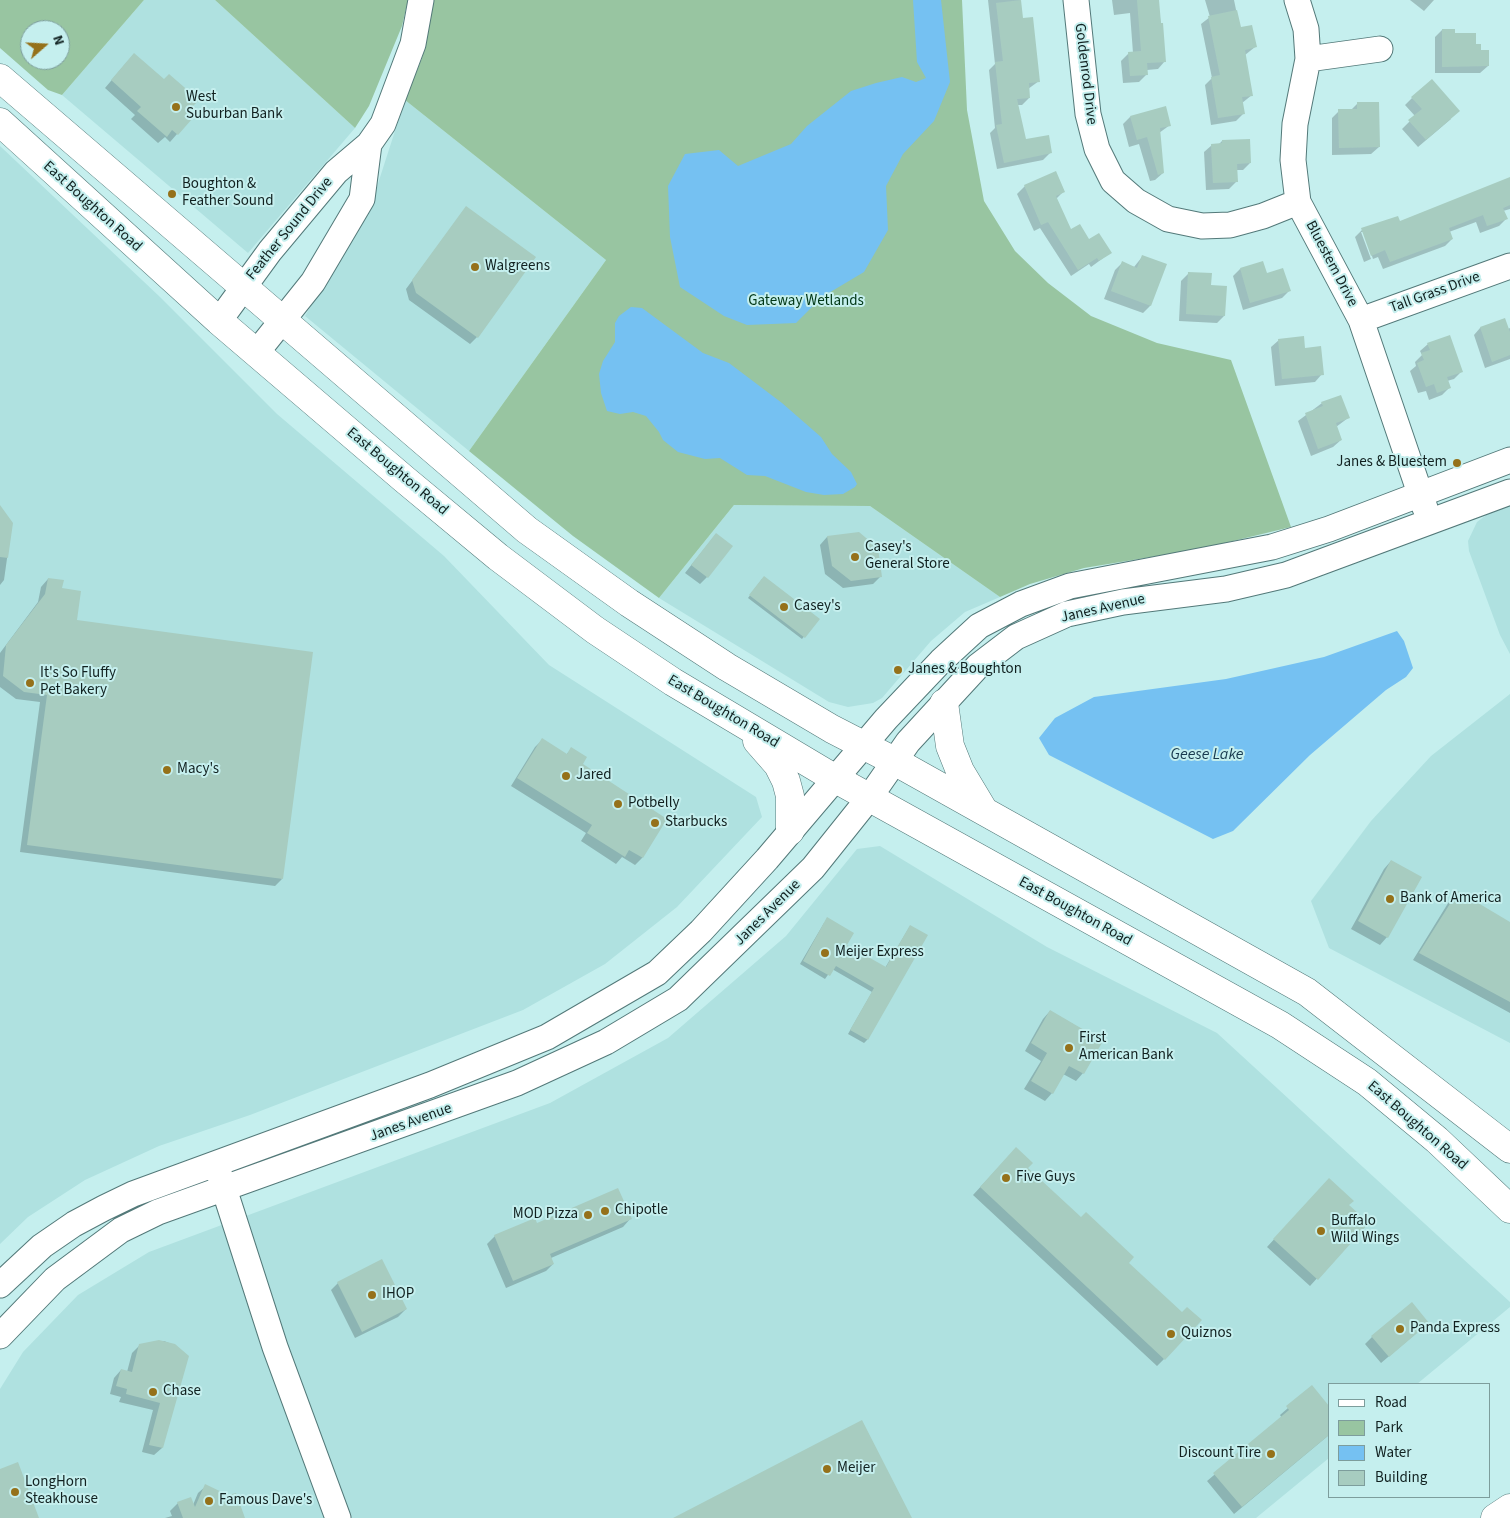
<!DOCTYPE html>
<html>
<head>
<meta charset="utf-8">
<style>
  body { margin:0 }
  #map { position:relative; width:1510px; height:1518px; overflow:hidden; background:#c5efee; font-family:"Source Sans 3",sans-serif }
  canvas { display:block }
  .legend { position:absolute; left:1328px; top:1383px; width:162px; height:115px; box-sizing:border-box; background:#c5efee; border:1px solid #7d9d9c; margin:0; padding:6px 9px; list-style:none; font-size:15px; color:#112120 }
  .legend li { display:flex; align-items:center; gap:10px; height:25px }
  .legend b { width:25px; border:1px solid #7d9d9c }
  .north { position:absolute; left:20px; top:20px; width:50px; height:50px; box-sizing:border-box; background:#c5efee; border:1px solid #7d9d9c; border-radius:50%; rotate:71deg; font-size:14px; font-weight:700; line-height:20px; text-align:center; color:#112120 }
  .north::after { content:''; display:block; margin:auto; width:18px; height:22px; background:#95711a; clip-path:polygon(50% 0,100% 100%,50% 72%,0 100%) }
</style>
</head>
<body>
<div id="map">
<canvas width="1510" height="1518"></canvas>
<ul class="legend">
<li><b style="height:6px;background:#fff"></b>Road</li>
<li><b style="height:14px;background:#98c5a1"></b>Park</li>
<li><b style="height:14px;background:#75c1f2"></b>Water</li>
<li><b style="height:14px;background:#a7ccc0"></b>Building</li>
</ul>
<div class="north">N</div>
</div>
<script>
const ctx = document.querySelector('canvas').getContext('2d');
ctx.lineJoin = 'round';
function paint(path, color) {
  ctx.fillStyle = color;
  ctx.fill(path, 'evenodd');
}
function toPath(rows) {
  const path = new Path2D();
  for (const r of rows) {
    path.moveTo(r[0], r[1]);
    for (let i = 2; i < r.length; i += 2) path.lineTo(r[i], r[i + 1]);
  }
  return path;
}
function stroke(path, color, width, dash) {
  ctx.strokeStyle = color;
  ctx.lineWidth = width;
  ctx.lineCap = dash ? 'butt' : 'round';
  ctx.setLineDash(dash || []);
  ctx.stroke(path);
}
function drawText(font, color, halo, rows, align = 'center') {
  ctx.font = font + ' "Source Sans 3",sans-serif';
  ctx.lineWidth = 4;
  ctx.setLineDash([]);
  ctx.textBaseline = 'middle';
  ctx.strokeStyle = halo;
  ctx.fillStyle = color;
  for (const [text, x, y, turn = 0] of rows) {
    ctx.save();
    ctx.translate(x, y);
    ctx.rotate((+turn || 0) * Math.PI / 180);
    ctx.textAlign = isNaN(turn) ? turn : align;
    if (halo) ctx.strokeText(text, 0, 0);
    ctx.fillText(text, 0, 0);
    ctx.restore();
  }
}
paint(toPath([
  [144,0,215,0,355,128,248,253,62,95],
  [405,100,606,260,469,451,305,316,373,199],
  [0,146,160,297,277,414,444,556,549,665,756,797,762,817,677,907,605,964,523,1010,250,1115,159,1146,85,1180,28,1217,0,1244],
  [734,505,870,506,1000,597,965,612,931,641,882,698,873,703,848,707,829,702,659,598],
  [1510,505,1510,654,1500,635,1469,551,1468,541,1477,522,1489,513],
  [1510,694,1510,1043,1329,948,1311,901,1371,821,1431,756],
  [880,846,1047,947,1217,1033,1510,1302,1510,1307,1417,1384,1329,1384,1329,1458,1256,1518,0,1518,0,1389,23,1352,78,1295,149,1252,550,1103,668,1038,786,936,857,849]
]), '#afe1e0');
paint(toPath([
  [0,0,144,0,62,95,48,90,0,48],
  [30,30,60,30,60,60,30,60],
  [215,0,408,0,402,26,383,72,369,106,355,128],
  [434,0,962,0,967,110,984,201,1015,251,1048,283,1091,316,1157,343,1231,360,1291,527,1200,549,1084,568,1030,584,1000,597,870,506,734,505,659,598,573,536,469,451,606,260,405,100,422,58]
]), '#98c5a1');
paint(toPath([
  [913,0,941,0,950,82,934,121,903,154,886,186,888,230,864,272,822,297,796,323,747,325,724,316,680,287,670,237,668,186,685,154,719,150,738,166,791,144,807,126,851,91,876,83,902,77,916,82,926,78,917,62],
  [631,307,642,308,703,353,729,363,782,403,821,437,832,454,851,472,857,484,855,487,843,494,824,495,806,492,765,476,747,475,720,458,705,459,678,452,663,440,659,432,646,416,633,412,620,414,607,411,601,393,599,374,603,361,615,342,615,323,619,316],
  [1397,631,1404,641,1413,668,1406,677,1386,690,1310,755,1233,831,1213,839,1049,755,1039,738,1055,718,1094,697,1226,679,1324,657]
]), '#75c1f2');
paint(toPath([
  [988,0,1020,0,1022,20,1039,81,1028,89,1029,98,1022,105,1017,105,1025,141,1051,152,1043,160,997,169,990,133,995,128,989,70,995,64],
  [1112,0,1158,0,1165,61,1158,69,1147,70,1147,74,1139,82,1123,83,1121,61,1129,53,1133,53,1130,13,1114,15],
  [1205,0,1234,0,1240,29,1255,47,1245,55,1252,95,1242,103,1244,113,1236,121,1211,125,1205,85,1212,78,1201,24,1210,17],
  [1410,0,1434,0,1424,11],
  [1442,30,1475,45,1488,66,1480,73,1435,73,1435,37],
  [127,62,191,106,177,134,170,142,165,137,158,143,131,119,135,115,105,88],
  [1412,98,1451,119,1418,147,1402,129,1415,116,1405,105],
  [1358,103,1379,147,1371,154,1332,155,1332,118,1339,111,1350,111],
  [1130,117,1170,125,1159,133,1163,173,1155,180,1150,181,1139,144,1129,147,1123,124],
  [1222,141,1250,163,1243,170,1236,170,1237,181,1229,189,1206,190,1204,152,1212,145,1219,144],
  [1055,172,1064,191,1056,199,1070,231,1110,253,1091,267,1089,264,1071,276,1040,228,1034,231,1017,194,1025,186],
  [1510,178,1510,209,1503,211,1506,219,1499,226,1480,233,1476,222,1449,232,1452,239,1445,246,1383,269,1378,257,1373,259,1364,232,1361,232,1371,259,1364,262,1355,237,1362,230,1399,222],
  [466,208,477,337,470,344,409,300,406,289],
  [1142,257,1165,265,1150,306,1143,313,1104,299,1115,270,1122,263,1134,267],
  [1240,269,1266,274,1289,291,1282,298,1243,310,1233,276],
  [1189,273,1210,286,1224,316,1217,323,1179,321,1181,281],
  [1504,319,1508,329,1510,328,1510,359,1485,368,1474,335,1480,328],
  [1279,340,1322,374,1315,382,1275,386,1271,347],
  [1428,344,1462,371,1454,379,1447,381,1449,388,1442,395,1429,400,1426,391,1418,393,1410,371,1416,366,1415,362,1422,355,1420,351],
  [1322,403,1348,418,1336,427,1341,440,1333,447,1311,456,1298,421],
  [0,507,12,523,4,580,0,585],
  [858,533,880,577,873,584,843,588,825,574,820,545,827,537],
  [716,534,707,577,700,584,685,573],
  [48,579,61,589,76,621,282,879,275,886,20,852,40,702,16,699,0,687,0,653,38,602,41,587],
  [762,579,818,619,802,639,748,598],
  [542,740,566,755,571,749,581,764,665,819,642,858,635,865,622,857,616,864,581,841,586,833,511,786,535,747],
  [1391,861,1387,937,1380,945,1351,929,1384,869],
  [1458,893,1510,923,1510,1013,1413,960,1450,900],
  [824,923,846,946,885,968,910,926,867,1040,864,1043,848,1034,872,992,832,969,825,979,800,964],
  [1050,1011,1102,1041,1083,1073,1076,1081,1063,1074,1052,1093,1045,1101,1024,1089,1041,1061,1025,1051,1043,1019],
  [1009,1156,1026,1168,1127,1263,1164,1359,1157,1366,973,1195],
  [1322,1187,1367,1223,1310,1286,1267,1247],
  [630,1219,623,1227,551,1258,553,1264,546,1271,506,1288,487,1244,495,1236,537,1225],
  [338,1283,406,1309,398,1317,355,1338,331,1290],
  [1420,1330,1381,1363,1365,1344,1372,1337],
  [164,1341,174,1345,162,1448,154,1455,142,1452,153,1410,119,1402,121,1397,110,1394,114,1378,121,1370,127,1372,132,1353,140,1345],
  [1312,1387,1329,1435,1234,1514,1207,1481,1282,1418,1280,1415],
  [206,1486,244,1518,165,1518,172,1516,170,1511,178,1503,193,1505,198,1493]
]), '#0003');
paint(toPath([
  [1021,0,1023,18,1033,17,1040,82,1029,83,1030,98,1017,99,1026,139,1049,135,1052,153,1004,163,996,125,1002,124,995,62,1003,61,996,3],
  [1137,0,1159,0,1161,23,1163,23,1166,62,1147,63,1148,75,1130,76,1128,52,1141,51],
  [1237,10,1241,27,1252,25,1257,47,1245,50,1253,96,1242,97,1245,114,1218,118,1211,77,1220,75,1208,16],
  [1442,29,1455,29,1455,33,1476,33,1476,44,1481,44,1481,50,1489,50,1489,66,1442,67],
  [134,53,164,79,169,74,199,100,193,106,199,111,178,135,172,130,167,137,137,111,141,107,111,80],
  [1432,79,1460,111,1426,140,1408,120,1422,109,1411,97],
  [1357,102,1379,102,1380,147,1339,148,1338,109,1357,109],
  [1166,106,1171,126,1160,128,1164,173,1158,175,1147,137,1137,140,1130,116],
  [1250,139,1251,163,1237,164,1238,182,1213,183,1211,144,1222,143,1222,140],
  [1056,171,1065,192,1056,196,1071,229,1080,224,1089,239,1099,233,1112,253,1099,261,1097,258,1078,270,1048,222,1041,225,1024,185],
  [1510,177,1510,205,1503,208,1508,219,1487,226,1483,215,1449,228,1453,239,1390,262,1385,250,1371,256,1361,228,1398,216,1400,221],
  [466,206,536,257,478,338,416,293,412,280],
  [1142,255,1167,264,1151,306,1111,291,1122,261,1137,268],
  [1263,261,1267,273,1283,268,1291,291,1250,303,1240,268],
  [1188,272,1212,273,1211,285,1227,286,1225,316,1186,314],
  [1505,318,1510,332,1510,355,1492,362,1480,327],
  [1450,335,1463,372,1447,377,1451,388,1437,393,1434,384,1426,387,1417,363,1424,360,1421,353,1430,350,1427,343],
  [1304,336,1305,348,1321,346,1324,375,1282,379,1278,339],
  [1341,395,1350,418,1336,423,1342,440,1318,449,1305,413,1323,406,1321,402],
  [0,505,13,523,8,558,0,557],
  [859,532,878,548,882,577,851,581,832,566,827,536],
  [716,533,733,546,708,578,691,565],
  [764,576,820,619,805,638,749,595],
  [48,578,64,580,62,588,81,591,77,620,313,652,283,879,27,845,47,695,24,692,3,676,6,645,45,594],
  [542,738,567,754,571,747,587,757,583,764,667,819,643,858,629,850,625,857,587,833,592,825,517,778],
  [1391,860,1422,877,1388,938,1358,921],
  [1458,891,1510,922,1510,1002,1419,953],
  [827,917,854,933,847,945,886,967,910,925,928,935,868,1040,850,1030,874,988,836,966,830,976,803,961],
  [1050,1010,1103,1041,1084,1074,1069,1066,1053,1094,1031,1081,1047,1053,1031,1043],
  [1016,1147,1033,1163,1028,1168,1081,1217,1086,1212,1134,1257,1129,1263,1182,1312,1187,1307,1202,1320,1165,1360,980,1187],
  [1329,1178,1354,1201,1349,1205,1369,1223,1318,1280,1273,1239],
  [618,1188,632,1219,550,1254,554,1264,513,1281,494,1235,535,1218,537,1223],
  [382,1259,407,1309,362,1332,337,1282],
  [1412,1302,1429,1323,1389,1357,1371,1336],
  [159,1340,175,1344,189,1356,163,1448,149,1445,160,1403,126,1394,127,1389,116,1386,121,1369,132,1372,139,1344],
  [1312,1385,1329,1406,1329,1435,1242,1507,1213,1473,1289,1410,1286,1406],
  [862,1420,912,1518,673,1518],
  [18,1462,39,1518,0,1518,0,1469],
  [205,1484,228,1495,236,1493,245,1518,183,1518,177,1502,191,1497,195,1507]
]), '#a7ccc0');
const minor = toPath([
  [1076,0,1088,114,1097,149,1113,181,1136,201,1168,219,1202,226,1230,225,1263,216,1298,202],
  [1297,0,1306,29,1308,59,1295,124,1293,160,1298,202,1361,320,1425,508],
  [1308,59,1380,49],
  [1361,320,1510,266],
  [219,321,270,251,336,172,369,144,383,124,413,44,421,0],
  [257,352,313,282,362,199,369,144],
  [219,1173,275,1347,338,1518],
  [0,1285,42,1246,74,1224,104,1208,133,1194,430,1085,547,1037,657,973,701,931,767,859,886,719,941,661,979,626,1021,604,1070,586,1272,547,1329,529,1510,460],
  [0,1336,55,1279,121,1230,158,1212,517,1083,606,1042,678,999,813,868,869,798,908,742,978,666,1016,637,1067,614,1123,602,1226,589,1286,575,1510,492]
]);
const major = toPath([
  [0,78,527,530,629,603,727,667,832,729,896,762,1307,992,1510,1149],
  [0,122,219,321,404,479,498,557,595,630,673,682,834,778,1280,1025,1367,1082,1437,1140,1510,1209],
  [944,703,950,746,960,771,984,811],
  [757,741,778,765,786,781,790,796,790,831]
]);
const highway = toPath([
  [1495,1518,1510,1508]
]);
stroke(minor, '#537979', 27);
stroke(major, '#537979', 29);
stroke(highway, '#537979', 29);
stroke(minor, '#fff', 25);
stroke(major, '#fff', 28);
stroke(highway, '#fff', 28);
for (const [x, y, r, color] of [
  [176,107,5,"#95711a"],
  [172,194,5,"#95711a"],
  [475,267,5,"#95711a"],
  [1457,463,5,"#95711a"],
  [855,557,5,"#95711a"],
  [784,607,5,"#95711a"],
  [898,670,5,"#95711a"],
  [30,683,5,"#95711a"],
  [167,770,5,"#95711a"],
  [566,776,5,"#95711a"],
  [618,804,5,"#95711a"],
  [655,823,5,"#95711a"],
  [1390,899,5,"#95711a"],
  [825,953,5,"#95711a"],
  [1069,1048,5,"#95711a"],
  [1006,1178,5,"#95711a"],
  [605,1211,5,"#95711a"],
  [588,1215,5,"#95711a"],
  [1321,1231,5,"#95711a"],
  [372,1295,5,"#95711a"],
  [1400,1329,5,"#95711a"],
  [1171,1334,5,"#95711a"],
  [153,1392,5,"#95711a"],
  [1271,1454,5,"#95711a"],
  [827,1469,5,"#95711a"],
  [15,1492,5,"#95711a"],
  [209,1501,5,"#95711a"]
]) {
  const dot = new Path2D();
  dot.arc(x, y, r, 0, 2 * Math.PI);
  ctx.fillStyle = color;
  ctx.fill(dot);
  stroke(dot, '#c5efee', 2);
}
drawText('15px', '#112120', '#c5efee', [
  ["Goldenrod Drive",1085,74,83],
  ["East Boughton Road",92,207,42],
  ["Feather Sound Drive",290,229,-51],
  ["Bluestem Drive",1331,264,62],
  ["Tall Grass Drive",1435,293,-20],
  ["East Boughton Road",397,472,40],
  ["Janes Avenue",1103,609,-13],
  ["East Boughton Road",723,712,31],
  ["East Boughton Road",1075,912,29],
  ["Janes Avenue",768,913,-45],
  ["Janes Avenue",411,1123,-20],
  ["East Boughton Road",1417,1126,41]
]);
drawText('15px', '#112120', '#c5efee', [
  ["West",186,98],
  ["Suburban Bank",186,115],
  ["Boughton &",182,185],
  ["Feather Sound",182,202],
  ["Walgreens",485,267],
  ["Janes & Bluestem",1447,463,"right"],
  ["Casey's",865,548],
  ["General Store",865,565],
  ["Casey's",794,607],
  ["Janes & Boughton",908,670],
  ["It's So Fluffy",40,674],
  ["Pet Bakery",40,691],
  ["Macy's",177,770],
  ["Jared",576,776],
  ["Potbelly",628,804],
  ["Starbucks",665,823],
  ["Bank of America",1400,899],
  ["Meijer Express",835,953],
  ["First",1079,1039],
  ["American Bank",1079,1056],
  ["Five Guys",1016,1178],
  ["Chipotle",615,1211],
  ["MOD Pizza",578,1215,"right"],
  ["Buffalo",1331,1222],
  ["Wild Wings",1331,1239],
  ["IHOP",382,1295],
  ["Panda Express",1410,1329],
  ["Quiznos",1181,1334],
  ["Chase",163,1392],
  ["Discount Tire",1261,1454,"right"],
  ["Meijer",837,1469],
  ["LongHorn",25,1483],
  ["Steakhouse",25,1500],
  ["Famous Dave's",219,1501]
], 'left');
drawText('15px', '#003716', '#c5efee', [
  ["Gateway Wetlands",806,302]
]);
drawText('italic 16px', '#193a4f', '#c5efee', [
  ["Geese Lake",1207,755]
]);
</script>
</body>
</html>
